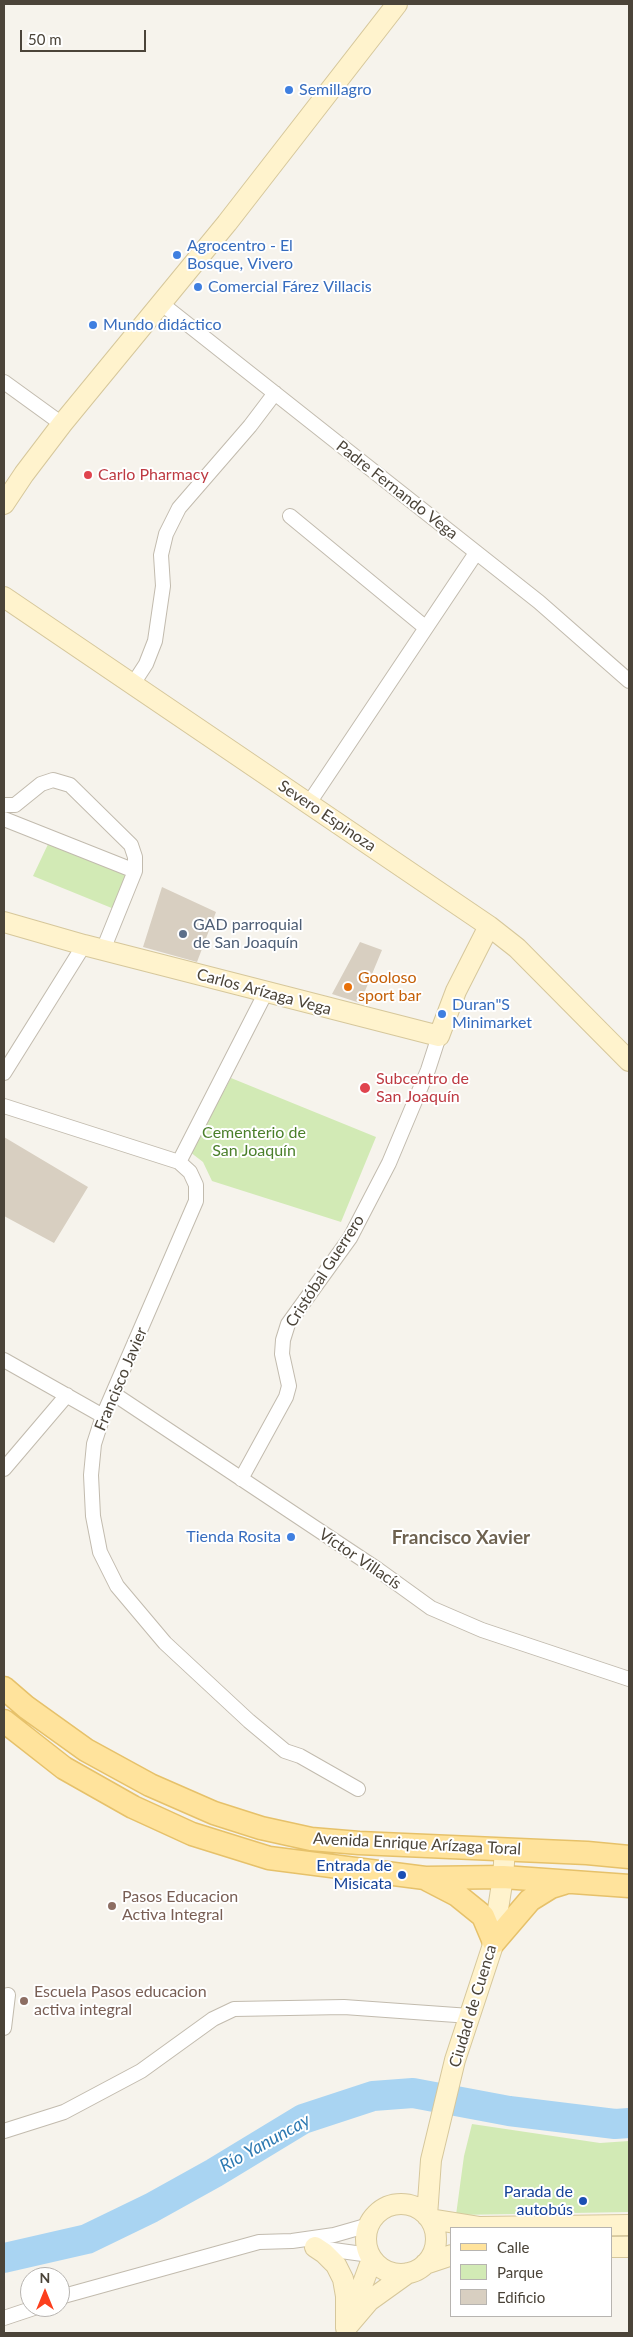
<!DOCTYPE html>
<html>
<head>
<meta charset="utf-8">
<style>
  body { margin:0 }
  #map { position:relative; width:633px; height:2337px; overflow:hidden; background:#f6f3ec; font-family:Lato,sans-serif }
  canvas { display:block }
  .frame { position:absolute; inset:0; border:5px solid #4b4439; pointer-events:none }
  .legend { position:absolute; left:450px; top:2227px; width:162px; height:90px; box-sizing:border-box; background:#fff; border:1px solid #b7b4b0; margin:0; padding:6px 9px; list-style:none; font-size:15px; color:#4b4439 }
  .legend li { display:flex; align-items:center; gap:10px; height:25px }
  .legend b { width:25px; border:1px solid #b7b4b0 }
  .north { position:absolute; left:20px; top:2267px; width:50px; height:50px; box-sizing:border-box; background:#fff; border:1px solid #b7b4b0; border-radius:50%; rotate:0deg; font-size:14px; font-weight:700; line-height:20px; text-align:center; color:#4b4439 }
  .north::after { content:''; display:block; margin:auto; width:18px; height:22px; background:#fc3f1d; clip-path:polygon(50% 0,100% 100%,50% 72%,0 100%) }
  .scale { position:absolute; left:20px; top:30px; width:126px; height:22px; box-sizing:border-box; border:2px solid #4b4439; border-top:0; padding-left:6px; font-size:15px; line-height:18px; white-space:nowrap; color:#4b4439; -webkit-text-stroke:4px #fff; paint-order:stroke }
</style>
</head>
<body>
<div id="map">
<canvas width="633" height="2337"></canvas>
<div class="frame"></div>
<ul class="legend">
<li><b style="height:6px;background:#ffe39c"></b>Calle</li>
<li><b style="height:14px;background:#d2eab5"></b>Parque</li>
<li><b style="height:14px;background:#d8cfc1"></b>Edificio</li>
</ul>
<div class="north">N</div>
<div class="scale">50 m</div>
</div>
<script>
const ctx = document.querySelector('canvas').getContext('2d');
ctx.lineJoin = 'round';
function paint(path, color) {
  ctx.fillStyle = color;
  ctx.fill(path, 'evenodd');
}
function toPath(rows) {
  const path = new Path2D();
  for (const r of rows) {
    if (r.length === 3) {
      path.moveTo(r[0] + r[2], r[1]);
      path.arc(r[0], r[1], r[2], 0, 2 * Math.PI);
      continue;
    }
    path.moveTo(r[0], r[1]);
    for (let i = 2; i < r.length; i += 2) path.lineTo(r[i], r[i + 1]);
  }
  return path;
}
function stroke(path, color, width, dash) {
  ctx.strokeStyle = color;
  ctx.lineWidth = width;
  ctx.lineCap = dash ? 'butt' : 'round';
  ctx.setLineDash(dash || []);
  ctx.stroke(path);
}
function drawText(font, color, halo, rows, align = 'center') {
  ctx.font = font + ' Lato,sans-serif';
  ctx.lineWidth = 4;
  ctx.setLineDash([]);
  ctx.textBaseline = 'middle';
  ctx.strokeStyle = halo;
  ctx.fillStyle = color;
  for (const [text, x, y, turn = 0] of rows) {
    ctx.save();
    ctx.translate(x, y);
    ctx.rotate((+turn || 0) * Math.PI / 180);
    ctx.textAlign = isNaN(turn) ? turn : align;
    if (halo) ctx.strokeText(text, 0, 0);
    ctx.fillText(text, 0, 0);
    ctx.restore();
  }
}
paint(toPath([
  [50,840,132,870,119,911,33,876],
  [231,1078,376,1137,341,1222,212,1181,203,1162,190,1152],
  [472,2124,600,2143,629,2141,629,2212,456,2215,464,2156]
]), '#d2eab5');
stroke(toPath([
  [4,2258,87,2239,151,2208,214,2173,303,2119,373,2096,413,2093,509,2111,615,2124,629,2123]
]), '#a9d4f2', 30);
paint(toPath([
  [162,887,216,912,197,962,143,947],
  [360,942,382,950,360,1003,332,994],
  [4,1137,88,1187,54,1243,4,1216]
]), '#d8cfc1');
const street = toPath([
  [162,304,539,602,629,681],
  [4,382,62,424],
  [290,516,426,628],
  [133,684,146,664,155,641,163,586,161,555,166,534,179,508,250,426,275,393],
  [309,803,476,553],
  [4,805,15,805,41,784,53,780,70,785,131,845,135,857,135,871],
  [4,819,135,871,103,950],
  [4,1073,84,945],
  [4,1106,179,1162,190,1172,196,1185,196,1201,103,1416,94,1444,91,1475,93,1516,100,1552,117,1586,165,1643,249,1721,285,1751,300,1756,358,1789],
  [179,1162,266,992],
  [4,1360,103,1416],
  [114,1394,377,1569,431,1608,482,1630,629,1679],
  [4,1469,67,1395],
  [241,1479,286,1397,289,1386,282,1354,283,1340,288,1324,350,1238,389,1163,428,1070,439,1036],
  [4,2028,8,1995],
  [4,2131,64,2112,141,2071,213,2019,234,2009,344,2007,470,2016],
  [319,2248,370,2255],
  [60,2297,259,2242,292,2241,334,2235,369,2225],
  [4,2318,37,2307]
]);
const secondary = toPath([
  [4,504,24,474,62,424,227,223,397,4],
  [4,597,489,926,517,948,629,1061],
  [4,922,84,945,439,1036,456,991,489,926],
  [401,2239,35],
  [427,2216,431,2160,455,2060,492,1948,503,1877,505,1849],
  [430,2219,480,2227,629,2225],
  [315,2247,324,2253,336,2265,343,2279,346,2296,346,2328],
  [612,2247,629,2247],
  [425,2264,452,2255],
  [351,2315,372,2259],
  [346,2328,369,2301,408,2273]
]);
const primary = toPath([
  [4,1688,26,1707,86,1750,150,1785,214,1813,261,1828,311,1839,359,1843,587,1853,629,1857],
  [4,1721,64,1768,133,1807,192,1834,269,1858,425,1878,503,1877,629,1886],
  [428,1880,457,1895,483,1916,494,1942],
  [494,1942,530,1900,551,1887,564,1883]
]);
stroke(street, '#c2bbae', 16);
stroke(secondary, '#d6c79b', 22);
stroke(primary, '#e6c16a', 25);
stroke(street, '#fff', 14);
stroke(secondary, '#fff3cd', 20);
stroke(primary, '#ffe39c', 22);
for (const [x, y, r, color] of [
  [289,90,5,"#3f7fe0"],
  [177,255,5,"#3f7fe0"],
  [198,287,5,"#3f7fe0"],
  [93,325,5,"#3f7fe0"],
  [88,475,5,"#e0444e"],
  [183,934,5,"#5c6f8a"],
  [348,987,5,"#e8710a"],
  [442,1014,5,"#3f7fe0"],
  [365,1088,6,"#e0444e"],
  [291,1537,5,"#3f7fe0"],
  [402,1875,5,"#1a4fb4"],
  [112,1906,5,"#8d6e63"],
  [24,2001,5,"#8d6e63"],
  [583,2201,5,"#1a4fb4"]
]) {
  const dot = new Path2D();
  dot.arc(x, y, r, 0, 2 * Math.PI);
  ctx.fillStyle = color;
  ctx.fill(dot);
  stroke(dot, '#fff', 2);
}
drawText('16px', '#366cbe', '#fff', [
  ["Semillagro",299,90],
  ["Agrocentro - El",187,246],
  ["Bosque, Vivero",187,264],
  ["Comercial Fárez Villacis",208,287],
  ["Mundo didáctico",103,325],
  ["Duran\"S",452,1005],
  ["Minimarket",452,1023],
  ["Tienda Rosita",281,1537,"right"]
], 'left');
drawText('16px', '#be3a42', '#fff', [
  ["Carlo Pharmacy",98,475],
  ["Subcentro de",376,1079],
  ["San Joaquín",376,1097]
], 'left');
drawText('16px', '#4b4439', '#fff', [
  ["Padre Fernando Vega",397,490,38],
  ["Severo Espinoza",327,816,34],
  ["Carlos Arízaga Vega",264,992,15],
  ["Cristóbal Guerrero",325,1271,-57],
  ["Francisco Javier",121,1379,-67],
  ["Víctor Villacís",360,1559,34],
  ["Avenida Enrique Arízaga Toral",417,1844,3],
  ["Ciudad de Cuenca",473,2006,-73]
]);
drawText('16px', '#4e5e75', '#fff', [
  ["GAD parroquial",193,925],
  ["de San Joaquín",193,943]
], 'left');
drawText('16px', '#c56008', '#fff', [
  ["Gooloso",358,978],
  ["sport bar",358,996]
], 'left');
drawText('16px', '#4a7f2a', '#fff', [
  ["Cementerio de",254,1133],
  ["San Joaquín",254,1151]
]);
drawText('16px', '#164399', '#fff', [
  ["Entrada de",392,1866],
  ["Misicata",392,1884],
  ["Parada de",573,2192],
  ["autobús",573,2210]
], 'right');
drawText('16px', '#785e54', '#fff', [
  ["Pasos Educacion",122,1897],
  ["Activa Integral",122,1915],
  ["Escuela Pasos educacion",34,1992],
  ["activa integral",34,2010]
], 'left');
drawText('italic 18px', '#2e7ab2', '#fff', [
  ["Río Yanuncay",265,2143,-29]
]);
drawText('bold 19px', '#6e6250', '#fff', [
  ["Francisco Xavier",461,1538]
]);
</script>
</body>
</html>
